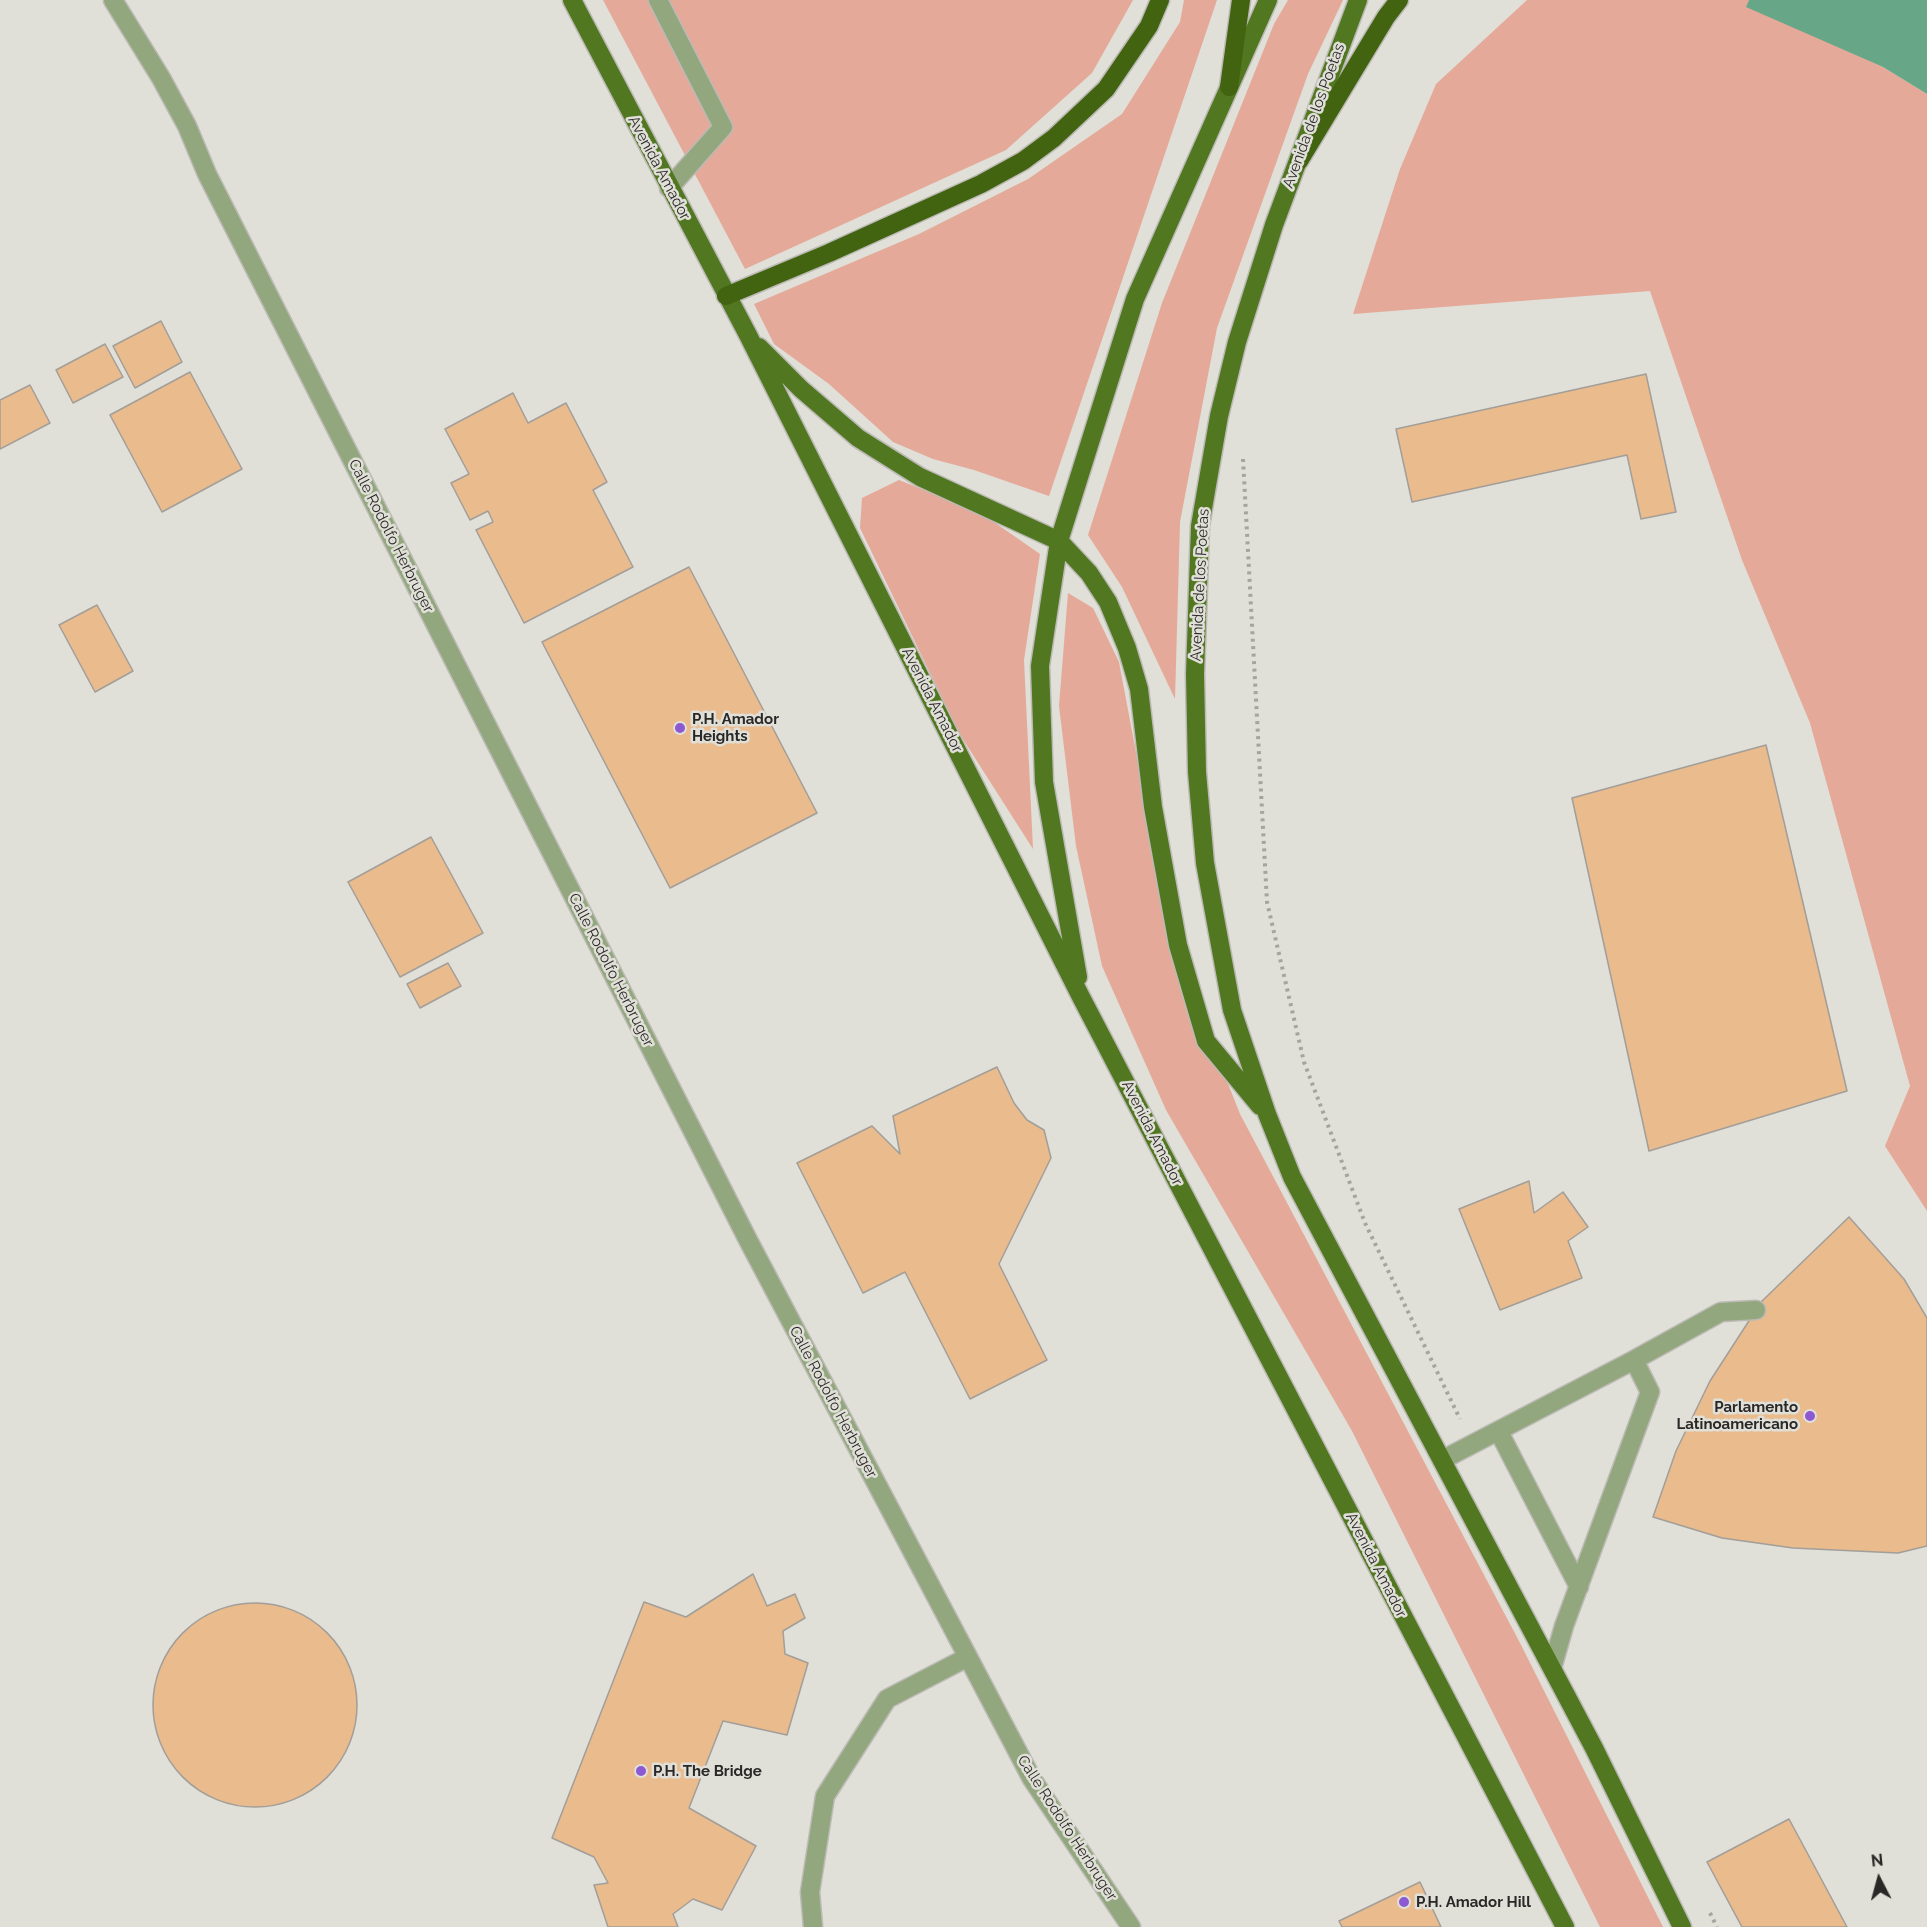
<!DOCTYPE html>
<html>
<head>
<meta charset="utf-8">
<style>
  body { margin:0 }
  #map { position:relative; width:1927px; height:1927px; overflow:hidden; background:#e0dfd8; font-family:Raleway,sans-serif }
  canvas { display:block }
  .north { position:absolute; left:1849px; top:1849px; width:60px; height:60px; -webkit-text-stroke:4px #e0dfd8; paint-order:stroke; rotate:354deg; font-size:16px; font-weight:700; line-height:24px; text-align:center; color:#292826 }
  .north::after { content:''; display:block; margin:auto; width:21px; height:27px; background:#292826; clip-path:polygon(50% 0,100% 100%,50% 72%,0 100%) }
</style>
</head>
<body>
<div id="map">
<canvas width="1927" height="1927"></canvas>
<div class="north">N</div>
</div>
<script>
const ctx = document.querySelector('canvas').getContext('2d');
ctx.lineJoin = 'round';
function paint(path, color) {
  ctx.fillStyle = color;
  ctx.fill(path, 'evenodd');
}
function toPath(rows) {
  const path = new Path2D();
  for (const r of rows) {
    if (r.length === 3) {
      path.moveTo(r[0] + r[2], r[1]);
      path.arc(r[0], r[1], r[2], 0, 2 * Math.PI);
      continue;
    }
    path.moveTo(r[0], r[1]);
    for (let i = 2; i < r.length; i += 2) path.lineTo(r[i], r[i + 1]);
  }
  return path;
}
function stroke(path, color, width, dash) {
  ctx.strokeStyle = color;
  ctx.lineWidth = width;
  ctx.lineCap = dash ? 'butt' : 'round';
  ctx.setLineDash(dash || []);
  ctx.stroke(path);
}
function drawText(font, color, halo, rows, align = 'center') {
  ctx.font = font + ' Raleway,sans-serif';
  ctx.lineWidth = 5;
  ctx.setLineDash([]);
  ctx.textBaseline = 'middle';
  ctx.strokeStyle = halo;
  ctx.fillStyle = color;
  for (const [text, x, y, turn = 0] of rows) {
    ctx.save();
    ctx.translate(x, y);
    ctx.rotate((+turn || 0) * Math.PI / 180);
    ctx.textAlign = isNaN(turn) ? turn : align;
    if (halo) ctx.strokeText(text, 0, 0);
    ctx.fillText(text, 0, 0);
    ctx.restore();
  }
}
paint(toPath([
  [603,0,1133,0,1092,73,1006,150,745,269],
  [1184,0,1217,0,1049,496,974,470,933,459,893,442,829,384,774,344,754,304,919,234,1028,179,1122,114,1180,22],
  [1288,0,1343,0,1308,74,1217,328,1180,522,1175,699,1122,587,1088,535,1162,303,1274,24],
  [1527,0,1749,0,1747,6,1883,67,1927,94,1927,1211,1885,1146,1910,1086,1810,723,1742,560,1650,291,1353,314,1400,169,1436,84],
  [899,480,981,513,1040,554,1024,660,1033,849,959,733,860,528,862,498],
  [1068,593,1093,608,1119,662,1150,827,1185,975,1240,1114,1519,1641,1663,1927,1600,1927,1352,1431,1166,1110,1102,966,1076,846,1059,706]
]), '#e4a999');
paint(toPath([
  [1749,0,1927,0,1927,94,1883,67,1746,7]
]), '#67a787');
const building = toPath([
  [161,321,182,362,135,388,113,346,161,321],
  [105,344,123,377,73,403,56,370,105,344],
  [190,372,242,469,162,512,110,415,190,372],
  [1646,374,1676,512,1641,519,1627,455,1412,502,1396,429,1646,374],
  [30,385,50,423,0,449,0,400,30,385],
  [513,393,528,423,566,403,607,482,593,490,633,567,524,623,476,530,493,522,488,511,470,520,451,483,469,474,445,429,513,393],
  [689,567,817,813,670,888,542,642,689,567],
  [97,605,133,671,95,692,59,625,97,605],
  [1766,745,1847,1091,1649,1151,1572,798,1766,745],
  [431,837,483,933,400,977,348,882,431,837],
  [448,963,461,986,420,1008,407,984,448,963],
  [997,1067,1014,1103,1027,1120,1044,1130,1051,1158,999,1264,1047,1360,970,1399,905,1272,863,1293,797,1163,872,1126,900,1154,893,1116,997,1067],
  [1529,1181,1534,1213,1563,1192,1588,1227,1568,1241,1582,1278,1500,1310,1459,1209,1529,1181],
  [1849,1217,1904,1279,1927,1318,1927,1546,1898,1553,1793,1548,1722,1538,1653,1517,1676,1451,1710,1381,1756,1310,1762,1301,1849,1217],
  [753,1574,767,1606,795,1594,805,1618,783,1631,785,1654,808,1663,787,1735,723,1721,689,1808,756,1846,722,1910,693,1899,673,1914,678,1927,608,1927,594,1885,608,1883,594,1857,552,1838,644,1602,686,1617,753,1574],
  [255,1705,102],
  [1789,1819,1847,1927,1742,1927,1707,1862,1789,1819],
  [1420,1882,1441,1927,1342,1927,1339,1921,1420,1882]
]);
paint(building, '#eabb8c');
stroke(building, '#a29e99', 1.5);
const minor = toPath([
  [113,0,161,78,187,126,207,174,748,1240,968,1657,1032,1779,1131,1927],
  [658,0,723,127,669,188],
  [1499,1432,1579,1587],
  [1442,1460,1634,1360,1721,1312,1756,1310],
  [1552,1668,1564,1626,1650,1392,1634,1360],
  [813,1927,810,1892,825,1796,887,1699,968,1657]
]);
const major = toPath([
  [572,0,748,335,1081,997,1565,1927],
  [1358,0,1274,225,1237,342,1219,416,1200,526,1195,674,1197,772,1205,863,1232,1010,1267,1114,1292,1177,1594,1748,1682,1927],
  [759,347,801,389,858,438,920,477,1059,541,1089,573,1108,602,1127,648,1139,689,1153,807,1178,945,1206,1041,1260,1106],
  [1078,977,1044,782,1040,666,1059,541,1135,299,1268,0]
]);
const highway = toPath([
  [1229,87,1241,0],
  [1299,161,1386,17,1399,0],
  [726,296,829,253,981,184,1023,161,1054,138,1106,89,1149,26,1160,0]
]);
stroke(minor, '#bbbab4', 21);
stroke(major, '#bbbab4', 21);
stroke(highway, '#bbbab4', 21);
stroke(toPath([
  [1243,459,1267,902,1304,1062,1365,1223,1460,1419],
  [1710,1913,1717,1927]
]), '#a5a49e', 4, [3, 4.5]);
stroke(minor, '#92a77d', 18);
stroke(major, '#527721', 18);
stroke(highway, '#426310', 18);
for (const [x, y, r, color] of [
  [680,728,6,"#8d59d2"],
  [1810,1416,6,"#8d59d2"],
  [641,1771,6,"#8d59d2"],
  [1404,1902,6,"#8d59d2"]
]) {
  const dot = new Path2D();
  dot.arc(x, y, r, 0, 2 * Math.PI);
  ctx.fillStyle = color;
  ctx.fill(dot);
  stroke(dot, '#e0dfd8', 2);
}
drawText('15px', '#292826', '#e0dfd8', [
  ["Avenida de los Poetas",1314,116,-70],
  ["Avenida Amador",659,168,62],
  ["Calle Rodolfo Herbruger",391,536,63],
  ["Avenida de los Poetas",1200,585,-87],
  ["Avenida Amador",932,700,63],
  ["Calle Rodolfo Herbruger",611,970,63],
  ["Avenida Amador",1152,1133,63],
  ["Calle Rodolfo Herbruger",833,1402,62],
  ["Avenida Amador",1376,1565,63],
  ["Calle Rodolfo Herbruger",1067,1828,57]
]);
drawText('bold 15px', '#292826', '#e0dfd8', [
  ["P.H. Amador",692,719],
  ["Heights",692,736],
  ["Parlamento",1798,1407,"right"],
  ["Latinoamericano",1798,1424,"right"],
  ["P.H. The Bridge",653,1771],
  ["P.H. Amador Hill",1416,1902]
], 'left');
</script>
</body>
</html>
